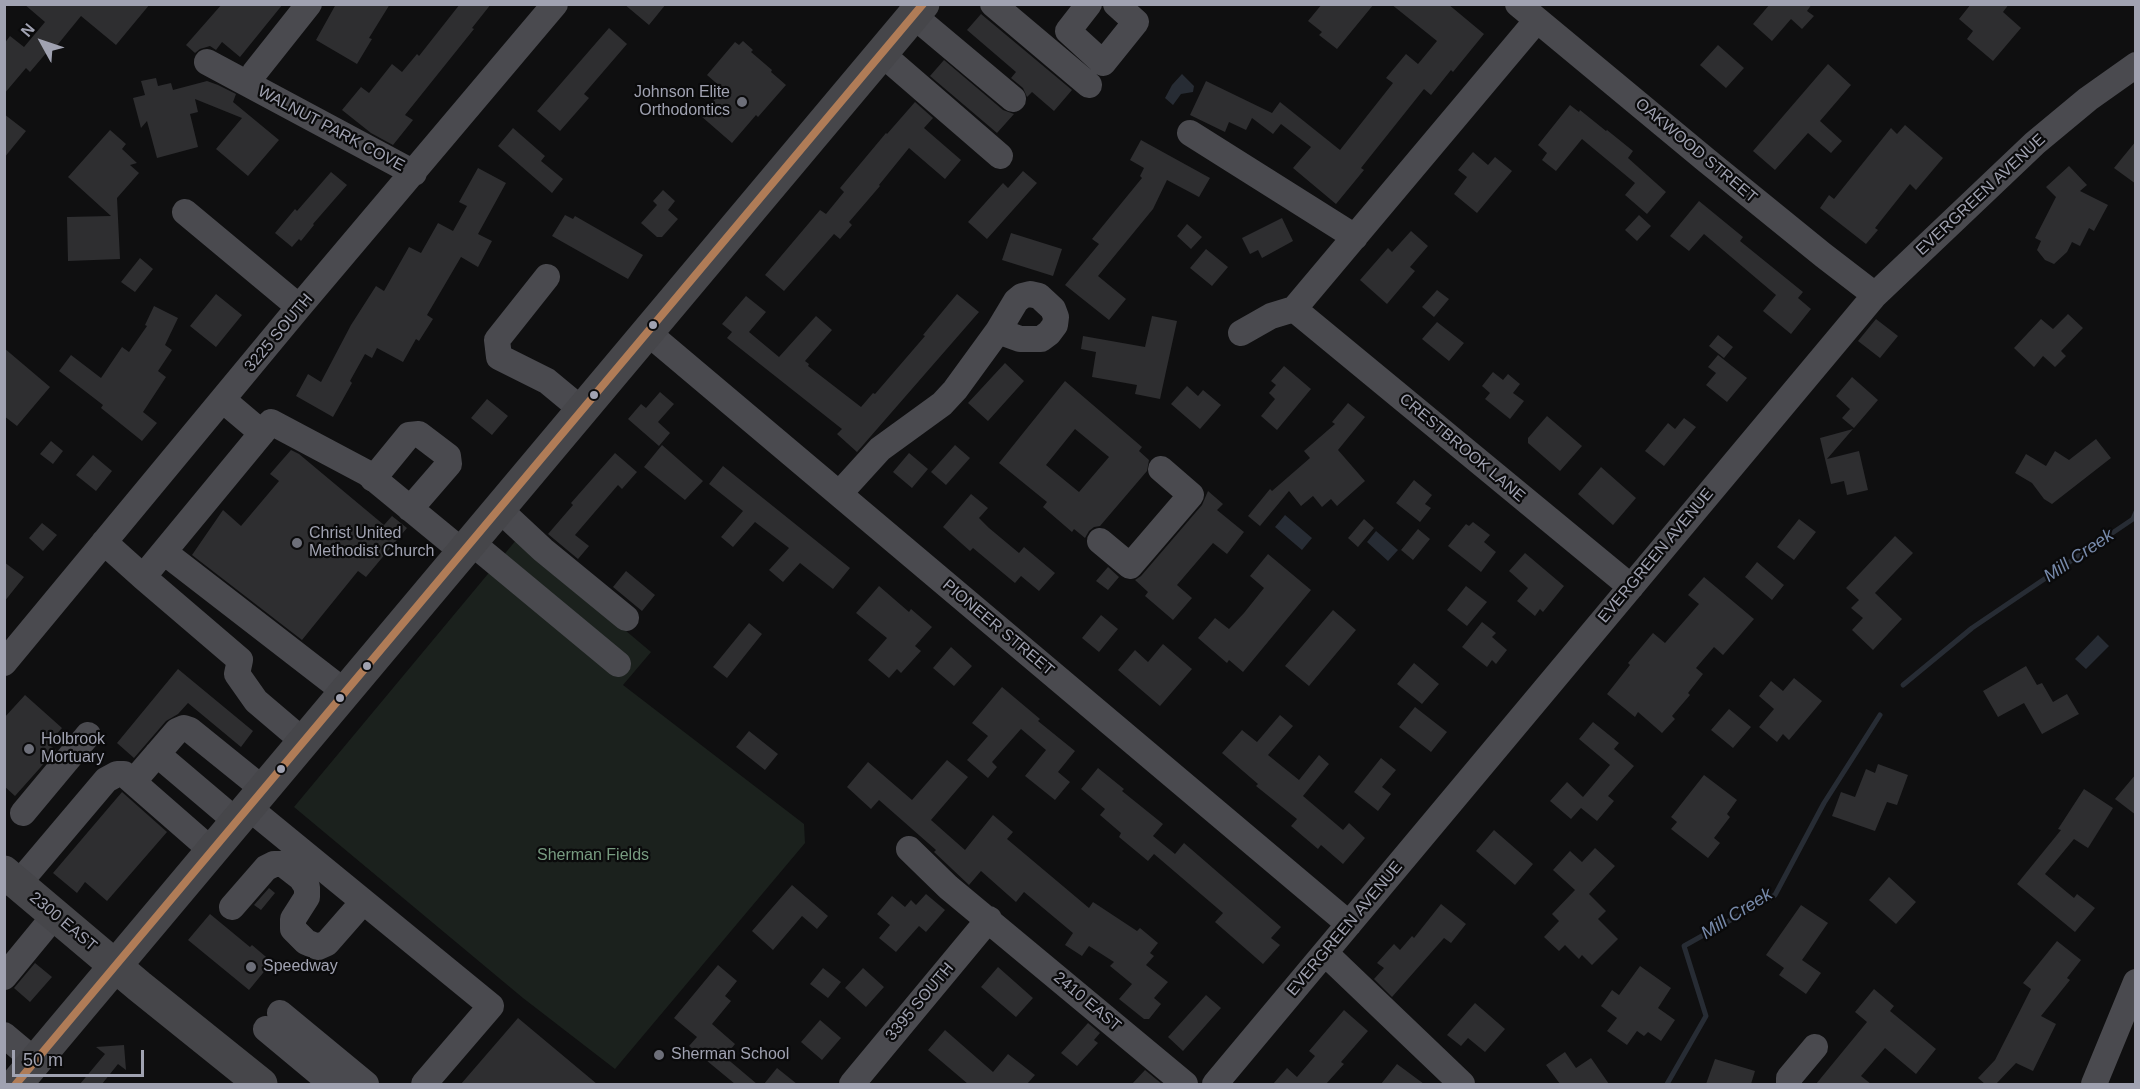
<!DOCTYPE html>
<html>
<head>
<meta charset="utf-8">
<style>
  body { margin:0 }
  #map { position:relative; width:2140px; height:1089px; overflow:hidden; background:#0f0f10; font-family:Arial,sans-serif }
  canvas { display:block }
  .frame { position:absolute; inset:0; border:6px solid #a0a2b1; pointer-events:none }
  .north { position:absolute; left:12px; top:12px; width:60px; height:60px; -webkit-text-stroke:4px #0a0a0b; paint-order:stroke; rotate:310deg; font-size:16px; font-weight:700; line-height:24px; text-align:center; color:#a0a2b1 }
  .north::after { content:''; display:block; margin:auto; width:21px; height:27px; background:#a0a2b1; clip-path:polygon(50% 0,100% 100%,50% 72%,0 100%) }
  .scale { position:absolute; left:12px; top:1050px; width:132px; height:27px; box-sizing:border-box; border:3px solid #a0a2b1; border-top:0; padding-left:8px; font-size:18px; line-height:21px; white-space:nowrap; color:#a0a2b1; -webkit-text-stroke:4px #0a0a0b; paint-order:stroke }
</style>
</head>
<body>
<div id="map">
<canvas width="2140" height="1089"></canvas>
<div class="frame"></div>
<div class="north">N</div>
<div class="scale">50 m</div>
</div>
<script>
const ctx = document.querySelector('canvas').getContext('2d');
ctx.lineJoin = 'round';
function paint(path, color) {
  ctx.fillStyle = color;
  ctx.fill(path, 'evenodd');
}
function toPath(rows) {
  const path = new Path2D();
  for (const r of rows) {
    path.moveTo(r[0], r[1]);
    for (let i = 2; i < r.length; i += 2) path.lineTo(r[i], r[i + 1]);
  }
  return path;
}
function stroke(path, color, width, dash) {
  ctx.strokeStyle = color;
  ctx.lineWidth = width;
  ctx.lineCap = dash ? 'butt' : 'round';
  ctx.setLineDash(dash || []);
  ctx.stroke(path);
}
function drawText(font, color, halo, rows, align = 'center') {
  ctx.font = font + ' Arial,sans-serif';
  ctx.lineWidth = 4.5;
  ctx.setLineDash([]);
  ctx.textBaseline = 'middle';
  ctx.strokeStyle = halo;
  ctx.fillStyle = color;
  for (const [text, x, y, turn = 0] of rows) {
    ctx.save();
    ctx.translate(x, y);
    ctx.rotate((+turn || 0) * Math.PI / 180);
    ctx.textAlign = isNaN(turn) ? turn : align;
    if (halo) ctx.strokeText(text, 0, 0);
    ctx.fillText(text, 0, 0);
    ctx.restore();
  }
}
paint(toPath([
  [517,539,651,652,623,685,804,824,805,843,615,1069,523,998,294,807]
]), '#1b211d');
paint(toPath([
  [1182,74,1194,86,1193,92,1181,94,1173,105,1165,98,1172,85],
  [1285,515,1312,538,1302,550,1275,527],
  [1376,531,1398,550,1388,561,1367,542],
  [2098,635,2109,646,2086,669,2075,659]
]), '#272c34');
stroke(toPath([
  [1903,685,1972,628,2133,519,2136,512],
  [1667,1084,1706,1016,1684,946,1775,895,1824,803,1880,715]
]), '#272c34', 5);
paint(toPath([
  [24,4,150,4,116,45,81,16,50,54,47,52,30,72,26,68,4,94,4,44,10,36,24,47,45,22],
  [222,4,283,4,240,57,222,42,216,50,210,46,200,49,195,53,186,45],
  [336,4,390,4,369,38,372,39,357,64,316,40],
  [460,4,491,4,472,28,474,29,405,115,413,120,393,145,371,133,342,110,361,87,369,93,392,64,402,72,417,54,419,56],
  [624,4,666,4,649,25],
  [1322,4,1374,4,1337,49,1319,35,1322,32,1308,21],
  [1391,4,1448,4,1484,34,1453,72,1451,70,1431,95,1424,89,1361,168,1364,170,1336,204,1293,168,1311,147,1281,124,1273,134,1252,118,1246,130,1229,122,1225,132,1190,115,1206,81,1272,113,1280,102,1340,150,1393,83,1386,78,1406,54,1418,64,1437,41],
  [1770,4,1812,4,1807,11,1814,16,1802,29,1791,19,1772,41,1753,24],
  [1971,4,2009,4,2003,12,2021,28,1993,61,1967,39,1973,31,1959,19],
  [981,14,1072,90,1054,111,1032,92,1027,97,1023,88,1011,78,1016,72,967,30],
  [609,28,627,44,584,94,589,98,560,131,537,111],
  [743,41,753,50,751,52,772,70,771,72,786,85,758,117,756,115,732,143,701,116,723,89,707,75,735,42,739,45],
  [1718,45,1744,68,1726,88,1700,65],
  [944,60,1003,110,1014,114,997,133,930,76],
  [1828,64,1851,85,1820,121,1842,141,1831,153,1808,133,1775,170,1753,151],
  [156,78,158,86,171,83,173,90,207,81,218,85,236,94,233,102,279,140,248,176,216,149,242,118,195,99,198,112,190,114,198,147,157,158,147,121,141,128,133,98,145,95,141,81],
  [915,102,933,118,924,128,961,160,945,179,909,148,879,185,880,186,849,222,852,225,840,239,834,234,784,291,765,275,820,210,826,214,844,192,840,188,886,133,887,134],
  [1570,105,1579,112,1580,110,1606,131,1607,130,1633,151,1628,158,1666,192,1647,214,1625,195,1635,183,1582,139,1556,171,1542,160,1547,153,1538,145],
  [4,114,26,131,4,158],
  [1905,125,1943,158,1916,190,1910,184,1875,228,1878,230,1866,244,1820,208,1829,195,1834,199,1891,128,1897,134],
  [513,128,545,156,541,161,563,179,552,193,498,146],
  [110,130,126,144,122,149,137,163,130,165,139,173,117,198,120,259,68,261,67,217,111,216,68,177],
  [1141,140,1210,178,1199,197,1167,180,1153,209,1098,276,1126,299,1109,320,1065,285,1099,244,1092,239,1142,178,1140,176,1144,168,1130,160],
  [2136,141,2136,184,2114,168],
  [1473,152,1488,165,1495,157,1512,171,1477,213,1454,194,1467,177,1458,170],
  [2069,166,2087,185,2080,191,2108,205,2094,231,2089,228,2080,246,2072,242,2067,252,2054,264,2045,260,2037,250,2041,241,2035,238,2056,197,2046,187],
  [478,168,506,183,478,234,492,241,478,267,461,257,427,315,433,319,419,341,416,339,403,362,377,348,372,358,365,354,350,381,352,383,333,417,296,396,308,374,321,382,351,325,376,286,384,291,409,247,421,253,438,223,453,231,467,206,459,202],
  [1023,171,1037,183,987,239,968,222,1003,183,1008,188],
  [331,172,347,185,313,224,314,225,301,241,299,239,292,247,275,233,295,209,297,211],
  [663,190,675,201,668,210,678,219,662,237,657,237,641,223,657,205,653,201],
  [1699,201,1743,237,1740,241,1803,292,1798,298,1811,309,1791,334,1763,311,1776,295,1704,234,1689,251,1670,236],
  [565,215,573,219,575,216,643,255,628,279,552,236],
  [1639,215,1651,226,1637,241,1625,230],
  [1282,218,1293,241,1262,258,1258,250,1250,254,1242,238],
  [1187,224,1202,237,1191,249,1177,236],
  [1411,231,1428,246,1410,267,1415,271,1387,304,1360,280,1388,248,1392,252],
  [1011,233,1062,249,1053,276,1002,260],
  [1206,249,1228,267,1212,286,1190,268],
  [140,258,153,269,135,292,121,282],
  [1437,290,1449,299,1434,317,1422,307],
  [216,294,242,315,216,347,190,326],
  [957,294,979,312,857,452,837,434,842,429,727,338,732,332,722,324,746,296,766,312,749,332,779,357,816,316,832,330,805,361,809,364,808,366,861,407,873,393,875,394,925,336,923,335],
  [154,306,178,318,165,345,172,350,158,371,166,377,143,412,157,423,142,441,101,408,103,405,59,371,71,355,101,378,122,347,129,352,147,326,145,325],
  [2068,314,2083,328,2061,351,2066,356,2055,367,2043,356,2034,367,2014,348,2041,319,2053,329],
  [1152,316,1177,321,1160,399,1135,394,1137,385,1092,377,1096,352,1081,349,1083,336,1145,347],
  [1876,319,1898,336,1880,358,1858,341],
  [1437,322,1464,343,1449,361,1422,339],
  [1718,335,1733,347,1724,358,1709,346],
  [4,348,50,387,17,426,4,416],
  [1718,355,1747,378,1727,402,1706,385,1716,373,1708,367],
  [1005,363,1024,381,988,421,968,403],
  [1284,366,1311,389,1277,430,1261,416,1275,399,1269,393,1276,385,1271,381],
  [1493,372,1503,380,1508,374,1520,384,1513,393,1524,401,1510,419,1485,399,1490,393,1482,386],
  [1852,377,1878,400,1854,428,1842,418,1850,409,1836,396],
  [1065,381,1142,447,1139,451,1149,460,1147,471,1100,526,1094,527,1089,531,1085,538,1074,529,1072,532,1043,507,1047,502,999,463],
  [1075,429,1109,457,1079,492,1046,465],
  [1187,386,1198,396,1203,390,1221,405,1200,429,1171,404],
  [660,392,674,404,658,422,670,433,659,446,628,419,641,404,646,408],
  [487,399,508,416,492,435,471,418],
  [1348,403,1365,417,1338,450,1365,481,1337,506,1331,499,1322,507,1313,496,1301,506,1289,491,1260,526,1248,516,1270,489,1272,491,1310,458,1304,451,1335,424,1332,422],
  [1547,416,1582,446,1560,471,1528,443,1528,438],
  [1684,418,1696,427,1664,466,1645,451,1668,423,1675,429],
  [1853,429,1827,459,1859,451,1868,490,1847,495,1844,481,1831,484,1820,438],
  [2096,439,2111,458,2052,504,2044,499,2032,483,2015,473,2026,454,2046,466,2055,451,2069,460],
  [51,441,63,451,53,464,40,454],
  [662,445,703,481,685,500,644,467],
  [955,445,970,458,946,485,931,472],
  [291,450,299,454,384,525,392,516,407,528,366,577,358,571,302,640,192,555,223,510,241,526,279,481,270,474],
  [615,453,637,472,622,489,618,485,575,535,589,546,578,559,548,534,573,505,571,503],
  [909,453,928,469,912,488,893,472],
  [93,455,112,471,96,491,76,475],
  [723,466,850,568,833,589,800,563,783,582,769,570,789,548,755,522,733,547,721,537,743,511,709,484],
  [1601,467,1636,498,1613,525,1578,494],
  [1414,480,1432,495,1425,504,1431,508,1420,522,1396,503],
  [1208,491,1223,504,1217,510,1244,532,1227,554,1213,543,1177,585,1192,598,1173,620,1145,596,1148,592,1135,580,1141,576,1202,505],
  [971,494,988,508,979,518,989,528,1019,553,1024,547,1055,573,1039,591,1021,576,1015,583,973,548,970,551,943,527],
  [1364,519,1374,528,1358,547,1348,538],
  [1799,519,1816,532,1794,560,1777,547],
  [1473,522,1490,535,1484,542,1496,552,1481,572,1448,546,1466,524,1469,526],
  [42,523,57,535,43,551,29,538],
  [1418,529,1430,539,1413,560,1401,550],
  [1895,536,1913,553,1875,593,1902,619,1873,650,1852,630,1863,618,1851,608,1859,600,1846,588],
  [1525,553,1564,586,1543,612,1540,609,1535,616,1517,601,1528,588,1509,571],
  [1268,554,1311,590,1243,672,1229,660,1227,663,1198,638,1215,618,1229,629,1244,613,1264,588,1250,576],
  [4,562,24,577,4,602],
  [1757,562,1784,585,1772,600,1745,577],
  [1108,567,1119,577,1108,590,1096,581],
  [626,571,655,595,642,611,613,587],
  [1704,577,1754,619,1723,655,1714,647,1696,668,1703,674,1688,693,1690,695,1672,716,1675,719,1662,733,1638,712,1635,717,1607,694,1630,665,1628,663,1653,633,1665,643,1699,604,1688,595],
  [879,586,909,612,911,609,932,627,915,646,921,651,901,673,897,669,889,678,868,660,887,638,856,613],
  [1466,586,1487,602,1467,626,1447,610],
  [1333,610,1356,630,1309,686,1285,666],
  [1101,615,1118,629,1099,652,1082,638],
  [1482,622,1496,633,1492,637,1507,650,1496,664,1492,660,1487,667,1462,647],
  [749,623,762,634,727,678,713,667],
  [1163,644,1192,669,1160,706,1118,670,1135,650,1148,662],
  [951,647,972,666,954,686,933,668],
  [1414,663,1439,684,1422,704,1397,684],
  [2026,666,2037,685,2042,683,2053,702,2067,694,2079,714,2042,734,2024,703,1998,717,1983,691],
  [178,669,253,731,241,747,188,703,178,714,166,721,134,758,117,743],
  [1794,678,1822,701,1789,740,1783,734,1777,742,1759,727,1774,709,1759,696,1771,681,1783,691],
  [1002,687,1040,719,1038,721,1075,751,1058,772,1070,782,1055,800,1025,776,1046,750,1021,729,992,762,997,767,988,778,967,760,988,736,972,723],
  [25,695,62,728,48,744,56,750,15,796,4,786,4,718],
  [1415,707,1447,732,1431,752,1399,727],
  [1729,709,1751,727,1733,748,1711,730],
  [1280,715,1293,726,1268,755,1299,780,1319,755,1329,764,1303,796,1343,830,1349,823,1365,838,1343,864,1321,845,1318,849,1291,826,1297,819,1256,786,1258,784,1222,753,1242,730,1257,742],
  [1593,722,1619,743,1614,749,1634,766,1608,796,1614,801,1597,821,1581,808,1571,819,1550,801,1567,782,1583,797,1610,765,1579,739],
  [749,731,778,754,765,770,736,747],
  [1381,758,1396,770,1382,787,1391,794,1378,811,1354,792],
  [947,760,968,777,931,820,965,850,993,815,1013,832,1007,839,1089,908,1093,902,1137,931,1140,928,1158,943,1150,953,1154,956,1146,965,1168,982,1154,998,1161,1004,1149,1019,1144,1019,1119,999,1132,984,1110,966,1114,962,1089,946,1082,956,1065,945,1073,933,1024,892,1016,902,981,871,969,885,934,852,936,850,879,800,871,809,847,787,868,762,912,800],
  [1878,764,1908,775,1897,805,1887,802,1875,831,1832,816,1841,792,1855,797,1866,769,1875,773],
  [1098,768,1124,789,1122,791,1163,824,1153,836,1175,854,1184,843,1281,927,1271,938,1280,945,1263,964,1215,922,1223,913,1154,854,1148,861,1119,837,1121,833,1100,815,1105,809,1081,789],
  [2136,774,2136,815,2115,799],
  [1704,775,1737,800,1727,814,1730,817,1714,838,1720,843,1708,858,1671,829,1677,822,1671,817],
  [2084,789,2113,808,2088,848,2074,839,2045,874,2074,898,2077,894,2095,908,2075,932,2017,884,2061,830,2058,829],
  [122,792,167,832,107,901,85,882,77,893,53,873],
  [1494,830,1533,864,1515,885,1476,851],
  [1595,848,1615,866,1589,894,1606,911,1598,919,1618,939,1592,965,1582,955,1579,959,1565,945,1559,951,1544,937,1559,921,1552,914,1575,890,1553,870,1570,851,1582,862],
  [1889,877,1916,902,1896,924,1869,900],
  [792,885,828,916,817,929,802,916,773,950,752,931],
  [269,888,275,893,261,910,254,905],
  [926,894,945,910,926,932,919,926,896,952,879,938,890,925,877,914,892,896,905,907,911,900,916,905],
  [1441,904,1466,924,1451,943,1444,938,1392,997,1374,979,1384,968,1377,963,1394,944,1400,950,1412,936,1414,938],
  [1801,905,1828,923,1802,960,1821,973,1806,994,1779,975,1784,968,1766,955],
  [210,914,250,947,252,945,272,962,249,990,188,940],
  [2057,941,2081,960,2067,978,2070,980,2041,1016,2056,1024,2033,1071,2016,1063,1996,1084,1985,1084,1978,1078,1995,1060,2031,989,2023,983],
  [35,963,52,977,30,1002,14,988],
  [718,965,737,981,725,996,731,1001,712,1024,735,1044,725,1057,757,1084,735,1084,689,1046,697,1037,674,1018],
  [1640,966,1671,988,1658,1008,1675,1020,1661,1041,1648,1032,1644,1036,1637,1031,1627,1045,1607,1031,1617,1018,1601,1006,1612,990,1619,995],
  [998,967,1033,998,1016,1017,981,987],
  [823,968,841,982,828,998,810,984],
  [863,968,884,987,866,1007,845,988],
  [1874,989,1894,1006,1890,1011,1936,1049,1916,1074,1885,1048,1861,1076,1871,1084,1816,1084,1867,1022,1855,1012],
  [1206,995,1221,1008,1183,1051,1168,1037],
  [1475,1003,1505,1029,1485,1052,1468,1038,1461,1046,1447,1035],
  [1344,1010,1368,1031,1341,1062,1344,1064,1326,1084,1273,1084,1287,1068,1297,1077,1315,1056,1309,1051],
  [518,1018,597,1084,461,1084],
  [820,1020,841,1038,822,1060,801,1042],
  [1088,1023,1100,1033,1094,1040,1098,1043,1077,1066,1061,1053],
  [945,1030,993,1072,1008,1054,1035,1075,1027,1084,968,1084,928,1050],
  [124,1045,126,1070,118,1064,102,1084,80,1084,105,1054,96,1047],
  [1565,1052,1576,1068,1591,1058,1609,1084,1560,1084,1546,1065],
  [1715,1059,1755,1071,1751,1084,1706,1084],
  [1397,1064,1424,1084,1381,1084],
  [777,1068,797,1084,764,1084],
  [1145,1070,1162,1084,1132,1084]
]), '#2e2e30');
stroke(toPath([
  [993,4,1089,85],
  [1089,4,1068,31,1103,63,1136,22,1116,4],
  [1518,4,1706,160,1823,255,1875,295],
  [914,16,1013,99],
  [882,54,1000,156],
  [207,62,414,173],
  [249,84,255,72,309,4],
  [1190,133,1355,237],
  [185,212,299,307],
  [547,277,497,340,499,357,547,381,582,410],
  [1294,309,1631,587],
  [647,332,1349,924],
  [1241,333,1271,316,1294,309,1537,20],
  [223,400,262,433],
  [373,479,409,435,419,434,448,456,449,464,410,509],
  [839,494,880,449,942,404,955,390,998,331,1016,301,1022,296,1030,294,1039,296,1053,309,1056,317,1055,325,1049,333,1041,339,1020,339,998,331],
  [499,509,543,550,626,618],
  [1100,541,1130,566,1191,495,1161,469],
  [104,542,143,577,271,422,367,473,463,552],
  [471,542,618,664],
  [164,552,345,692],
  [143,577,240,660,237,674,256,701,303,741],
  [4,663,299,307,555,4],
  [157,754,236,821],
  [133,782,177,731,184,728,190,730,263,789],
  [248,807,491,1006,424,1084],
  [23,813,88,735],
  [909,849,948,887,1185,1084],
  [18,884,106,780,117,774,124,774,211,850],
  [232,907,266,868,274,864,283,864,301,878,307,887,307,897,293,919,293,929,306,942,318,947,327,943,363,902],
  [1325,953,1462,1084],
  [4,977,55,915],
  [280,1013,366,1084],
  [266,1029,332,1084],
  [4,1035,35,1061],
  [852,1084,989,919],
  [1215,1084,1875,295,2035,143,2088,99,2136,65],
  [1789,1084,1789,1078,1815,1047],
  [2094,1084,2136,982]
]), '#4a4a4f', 26);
stroke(toPath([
  [4,872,139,986,261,1084],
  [16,1084,923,4]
]), '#46464a', 33);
stroke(toPath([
  [16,1084,923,4]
]), '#b07c57', 8);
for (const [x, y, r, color] of [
  [742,102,6,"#6d6f79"],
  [653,325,5,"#a0a2b1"],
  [594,395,5,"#a0a2b1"],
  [297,543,6,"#6d6f79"],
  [367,666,5,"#a0a2b1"],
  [340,698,5,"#a0a2b1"],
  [29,749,6,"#6d6f79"],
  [281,769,5,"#a0a2b1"],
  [251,967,6,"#6d6f79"],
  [659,1055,6,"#6d6f79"]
]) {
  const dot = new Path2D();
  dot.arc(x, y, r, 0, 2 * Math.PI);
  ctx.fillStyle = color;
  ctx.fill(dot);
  stroke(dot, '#0a0a0b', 2);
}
drawText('16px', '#a0a2b1', '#0a0a0b', [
  ["Johnson Elite",730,93,"right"],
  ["Orthodontics",730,111,"right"],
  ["Christ United",309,534],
  ["Methodist Church",309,552],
  ["Holbrook",41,740],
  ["Mortuary",41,758],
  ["Speedway",263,967],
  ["Sherman School",671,1055]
], 'left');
drawText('16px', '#a0a2b1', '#0a0a0b', [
  ["WALNUT PARK COVE",331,129,28],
  ["OAKWOOD STREET",1696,151,40],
  ["EVERGREEN AVENUE",1981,195,-43],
  ["3225 SOUTH",279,333,-50],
  ["CRESTBROOK LANE",1462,448,40],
  ["EVERGREEN AVENUE",1656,556,-50],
  ["PIONEER STREET",998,628,40],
  ["2300 EAST",63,922,40],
  ["EVERGREEN AVENUE",1345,929,-50],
  ["3395 SOUTH",920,1002,-50],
  ["2410 EAST",1087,1002,40]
]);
drawText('16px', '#779b80', '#0a0a0b', [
  ["Sherman Fields",593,856]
]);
drawText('italic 18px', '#778aab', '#0a0a0b', [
  ["Mill Creek",2079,556,-34],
  ["Mill Creek",1737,914,-32]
]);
</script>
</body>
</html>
